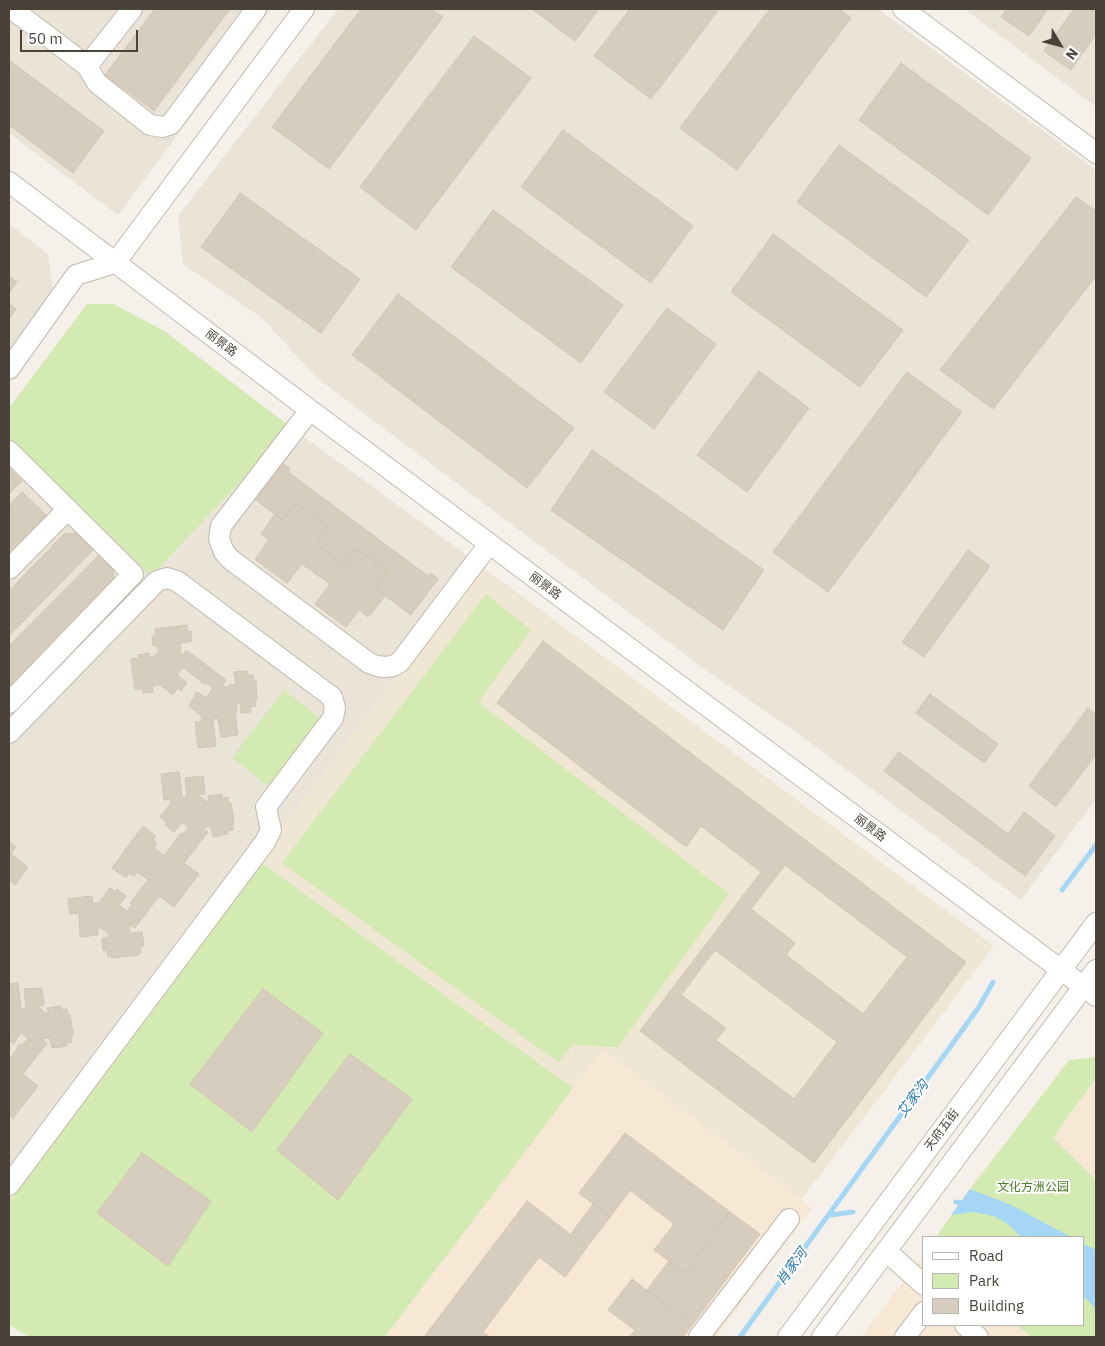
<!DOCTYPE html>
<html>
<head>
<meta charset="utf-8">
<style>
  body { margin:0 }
  #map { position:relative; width:1105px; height:1346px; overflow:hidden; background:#f5f1ea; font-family:"IBM Plex Sans",sans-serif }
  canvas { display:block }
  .frame { position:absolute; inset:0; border:10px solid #4a4238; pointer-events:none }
  .legend { position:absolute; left:922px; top:1236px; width:162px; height:90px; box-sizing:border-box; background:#fff; border:1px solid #b7b3af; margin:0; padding:6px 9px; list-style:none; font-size:15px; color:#4a4238 }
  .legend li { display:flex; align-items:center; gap:10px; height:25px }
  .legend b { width:25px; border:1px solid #b7b3af }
  .north { position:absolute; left:1035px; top:20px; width:50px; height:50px; -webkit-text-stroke:4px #fff; paint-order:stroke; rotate:127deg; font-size:14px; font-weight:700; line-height:20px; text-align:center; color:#4a4238 }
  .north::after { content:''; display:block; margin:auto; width:18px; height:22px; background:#4a4238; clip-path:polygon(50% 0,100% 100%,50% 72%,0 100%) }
  .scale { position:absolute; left:20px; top:30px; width:118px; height:22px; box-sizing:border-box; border:2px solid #4a4238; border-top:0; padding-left:6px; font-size:15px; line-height:18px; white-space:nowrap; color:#4a4238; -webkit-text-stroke:4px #fff; paint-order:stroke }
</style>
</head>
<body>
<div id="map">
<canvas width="1105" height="1346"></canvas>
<div class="frame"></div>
<ul class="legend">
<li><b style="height:6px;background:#fff"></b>Road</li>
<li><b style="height:14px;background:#d3eab2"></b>Park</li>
<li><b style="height:14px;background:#d7cdbf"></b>Building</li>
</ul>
<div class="north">N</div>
<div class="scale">50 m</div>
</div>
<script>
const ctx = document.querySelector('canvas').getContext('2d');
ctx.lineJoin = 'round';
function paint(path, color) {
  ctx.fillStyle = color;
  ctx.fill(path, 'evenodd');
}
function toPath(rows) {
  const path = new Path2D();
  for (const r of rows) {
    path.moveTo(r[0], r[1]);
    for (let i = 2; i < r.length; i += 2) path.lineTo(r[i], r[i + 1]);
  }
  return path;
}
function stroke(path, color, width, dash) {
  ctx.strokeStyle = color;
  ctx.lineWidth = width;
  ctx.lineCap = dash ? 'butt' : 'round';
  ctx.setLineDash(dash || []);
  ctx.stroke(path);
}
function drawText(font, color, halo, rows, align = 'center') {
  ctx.font = font + ' "IBM Plex Sans","Noto Sans SC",sans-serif';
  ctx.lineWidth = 4;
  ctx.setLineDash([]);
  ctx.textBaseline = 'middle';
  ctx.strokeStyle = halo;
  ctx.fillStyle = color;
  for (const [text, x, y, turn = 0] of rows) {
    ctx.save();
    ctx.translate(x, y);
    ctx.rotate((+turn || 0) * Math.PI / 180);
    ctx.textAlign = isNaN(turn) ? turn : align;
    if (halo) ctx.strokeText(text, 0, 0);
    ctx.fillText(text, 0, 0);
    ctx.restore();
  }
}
paint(toPath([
  [9,9,271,9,118,215,9,133],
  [338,9,878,9,1096,170,1096,799,1021,900,799,734,714,676,317,378,262,318,183,264,178,216],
  [964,9,1096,9,1096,106,1083,97],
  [9,224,48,254,54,297,9,358],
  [292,428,480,565,258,860,9,1202,9,437,151,576]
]), '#e9e3d8');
paint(toPath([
  [602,1049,812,1208,716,1337,385,1337],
  [1096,1078,1096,1180,1053,1138],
  [924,1255,924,1325,1017,1325,1031,1337,861,1337]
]), '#f7e8d5');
paint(toPath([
  [480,565,994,946,801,1200,603,1050,573,1088,258,860]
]), '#efe6d4');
paint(toPath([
  [87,304,113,304,163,330,292,428,151,576,9,437,9,408],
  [486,594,531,630,478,702,729,894,618,1047,573,1045,558,1062,282,863],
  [284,690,320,718,268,786,232,758],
  [258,860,573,1088,385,1337,29,1337,9,1325,9,1202],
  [1096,1057,1096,1078,1053,1138,1096,1180,1096,1337,1031,1337,1017,1325,1084,1325,1084,1237,936,1237,970,1189,1069,1060]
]), '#d3eab2');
paint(toPath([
  [970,1189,1011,1205,1071,1237,1021,1237,1009,1225,994,1216,973,1212,951,1215],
  [1084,1244,1096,1250,1096,1309,1084,1297]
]), '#a5d6f3');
stroke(toPath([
  [1062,890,1096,845],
  [956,1202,965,1204],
  [830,1215,853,1212],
  [740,1337,979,1007,993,982]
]), '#a5d6f3', 5);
const building = toPath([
  [155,9,230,9,154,111,105,75,155,9],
  [361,9,431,9,443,17,329,169,272,127,361,9],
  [532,9,599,9,575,41,532,9],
  [630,9,719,9,651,99,594,56,630,9],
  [770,9,839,9,851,18,737,170,680,128,770,9],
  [1007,9,1048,9,1029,36,1001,17,1007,9],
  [1074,9,1096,9,1096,34,1071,70,1044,51,1074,9],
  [474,36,531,78,416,230,360,187,474,36],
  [9,60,104,131,73,173,9,125,9,60],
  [901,63,1031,158,988,215,859,120,901,63],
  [563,130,693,226,651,283,521,187,563,130],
  [839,145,969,240,926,297,797,202,839,145],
  [240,193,360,279,321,333,201,247,240,193],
  [1076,197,1096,211,1096,276,993,409,940,370,1076,197],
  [493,210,623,305,581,363,451,267,493,210],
  [773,234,903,330,860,387,731,292,773,234],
  [9,276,17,282,9,293,9,276],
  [398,294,574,428,527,488,352,355,398,294],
  [9,304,16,309,9,319,9,304],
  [667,308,716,344,654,429,604,392,667,308],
  [759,371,809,408,747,492,697,455,759,371],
  [907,372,962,412,828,592,773,552,907,372],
  [592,450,764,570,723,630,551,510,592,450],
  [280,461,290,469,288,472,428,576,430,573,438,579,411,615,375,588,388,571,356,548,344,565,317,544,329,527,296,503,283,520,253,498,280,461],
  [9,468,22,481,9,494,9,468],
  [22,492,46,515,9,552,9,506,22,492],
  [296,503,329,527,317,544,344,565,356,548,388,571,375,588,385,596,368,617,359,610,346,627,315,604,330,584,302,564,287,583,255,559,269,540,261,534,275,514,283,520,296,503],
  [75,533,93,550,9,636,9,591,64,534,75,533],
  [968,550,990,566,924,657,902,642,968,550],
  [98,556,113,570,114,581,9,689,9,646,98,556],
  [187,625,187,632,191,631,192,641,180,643,181,649,179,652,183,655,186,650,226,680,223,685,227,688,229,685,236,685,234,672,247,671,248,675,253,675,254,681,256,680,257,700,255,700,256,706,250,707,251,712,241,713,240,703,236,703,237,712,235,714,238,735,221,737,218,718,213,719,216,746,198,748,195,722,202,721,201,716,189,706,197,692,206,698,213,688,205,682,204,684,183,667,177,675,187,683,181,691,177,688,173,695,160,685,152,686,153,692,143,693,143,689,135,690,131,659,139,658,138,655,149,653,149,657,155,656,159,651,157,646,153,646,152,636,156,636,155,629,187,625],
  [543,641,966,962,814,1163,640,1031,761,872,701,826,686,847,497,703,543,641],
  [785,865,907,957,863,1014,786,955,795,943,751,909,785,865],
  [715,950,837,1042,794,1099,716,1040,726,1028,681,995,715,950],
  [930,694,998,744,984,763,916,713,930,694],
  [1088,708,1096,715,1096,754,1056,807,1029,786,1088,708],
  [899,752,1008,834,1024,812,1055,836,1025,876,884,771,899,752],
  [179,772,182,797,187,797,185,778,203,776,205,794,198,795,209,803,208,796,222,794,222,798,228,797,229,803,231,803,234,824,232,824,233,830,227,831,228,834,213,837,211,826,203,828,208,832,184,863,199,874,174,907,159,896,135,928,129,924,130,933,142,932,144,946,140,946,141,952,139,953,139,955,111,958,110,956,108,957,107,950,103,951,102,938,109,937,108,933,101,928,97,929,98,935,80,937,79,913,70,914,68,899,92,896,93,904,99,903,110,888,115,891,117,889,126,896,119,905,127,911,132,905,130,903,148,880,137,872,134,876,129,873,126,878,112,868,143,826,156,836,153,840,157,844,154,848,164,856,181,833,183,834,189,827,182,822,174,832,165,825,167,822,160,817,171,803,170,799,164,800,161,774,179,772],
  [9,841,16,847,11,854,28,867,15,885,9,880,9,841],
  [18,983,21,1009,26,1008,24,989,42,988,44,1005,37,1006,49,1015,47,1008,61,1006,61,1010,67,1009,68,1015,70,1014,73,1035,71,1035,72,1042,66,1043,67,1046,52,1048,50,1038,41,1039,47,1043,23,1074,38,1086,13,1118,9,1115,9,1060,20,1044,22,1046,28,1038,21,1033,13,1044,9,1040,9,984,18,983],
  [263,989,323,1033,252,1132,190,1084,263,989],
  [350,1054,412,1099,338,1200,277,1150,350,1054],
  [625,1133,730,1212,685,1273,654,1250,674,1224,630,1190,610,1217,579,1193,625,1133],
  [142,1153,211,1201,168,1266,97,1213,142,1153],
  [527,1201,587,1247,565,1277,539,1257,483,1332,490,1337,424,1337,527,1201],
  [593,1204,610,1217,587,1247,571,1234,593,1204],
  [730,1212,760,1234,692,1325,647,1290,669,1261,685,1273,730,1212],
  [632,1279,692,1325,683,1337,629,1337,635,1330,608,1310,632,1279]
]);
paint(building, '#d7cdbf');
stroke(building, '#d2c5b2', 1);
const minor = toPath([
  [12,9,87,66,132,9],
  [903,9,1096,153],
  [87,66,97,83,150,125,163,127,171,124,256,9],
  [9,182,310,410,1096,996],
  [9,369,76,275,115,263,304,9],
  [310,410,221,526,219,539,224,552,230,559,369,663,377,666,385,667,393,666,400,662,489,544],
  [9,451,133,574,9,703],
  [9,569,68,509],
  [9,733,157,581,167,578,177,581,332,697,335,708,333,718,266,807,271,830,265,842,9,1185],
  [894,1258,924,1285],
  [965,1325,978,1337],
  [699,1337,789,1219],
  [788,1337,1096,923],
  [822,1337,1096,970],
  [905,1337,924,1312]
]);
stroke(minor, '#c1b9ac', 22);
stroke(minor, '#fff', 20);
drawText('12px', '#4a4238', '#fff', [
  ["丽景路",221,343,37],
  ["丽景路",545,586,37],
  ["丽景路",870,828,37],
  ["天府五街",942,1130,-53]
]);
drawText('12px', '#4c7e28', '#fff', [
  ["文化方洲公园",1033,1188]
]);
drawText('italic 14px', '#2978a9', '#fff', [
  ["艾家沟",913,1099,-54],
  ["肖家河",792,1267,-54]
]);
</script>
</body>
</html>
